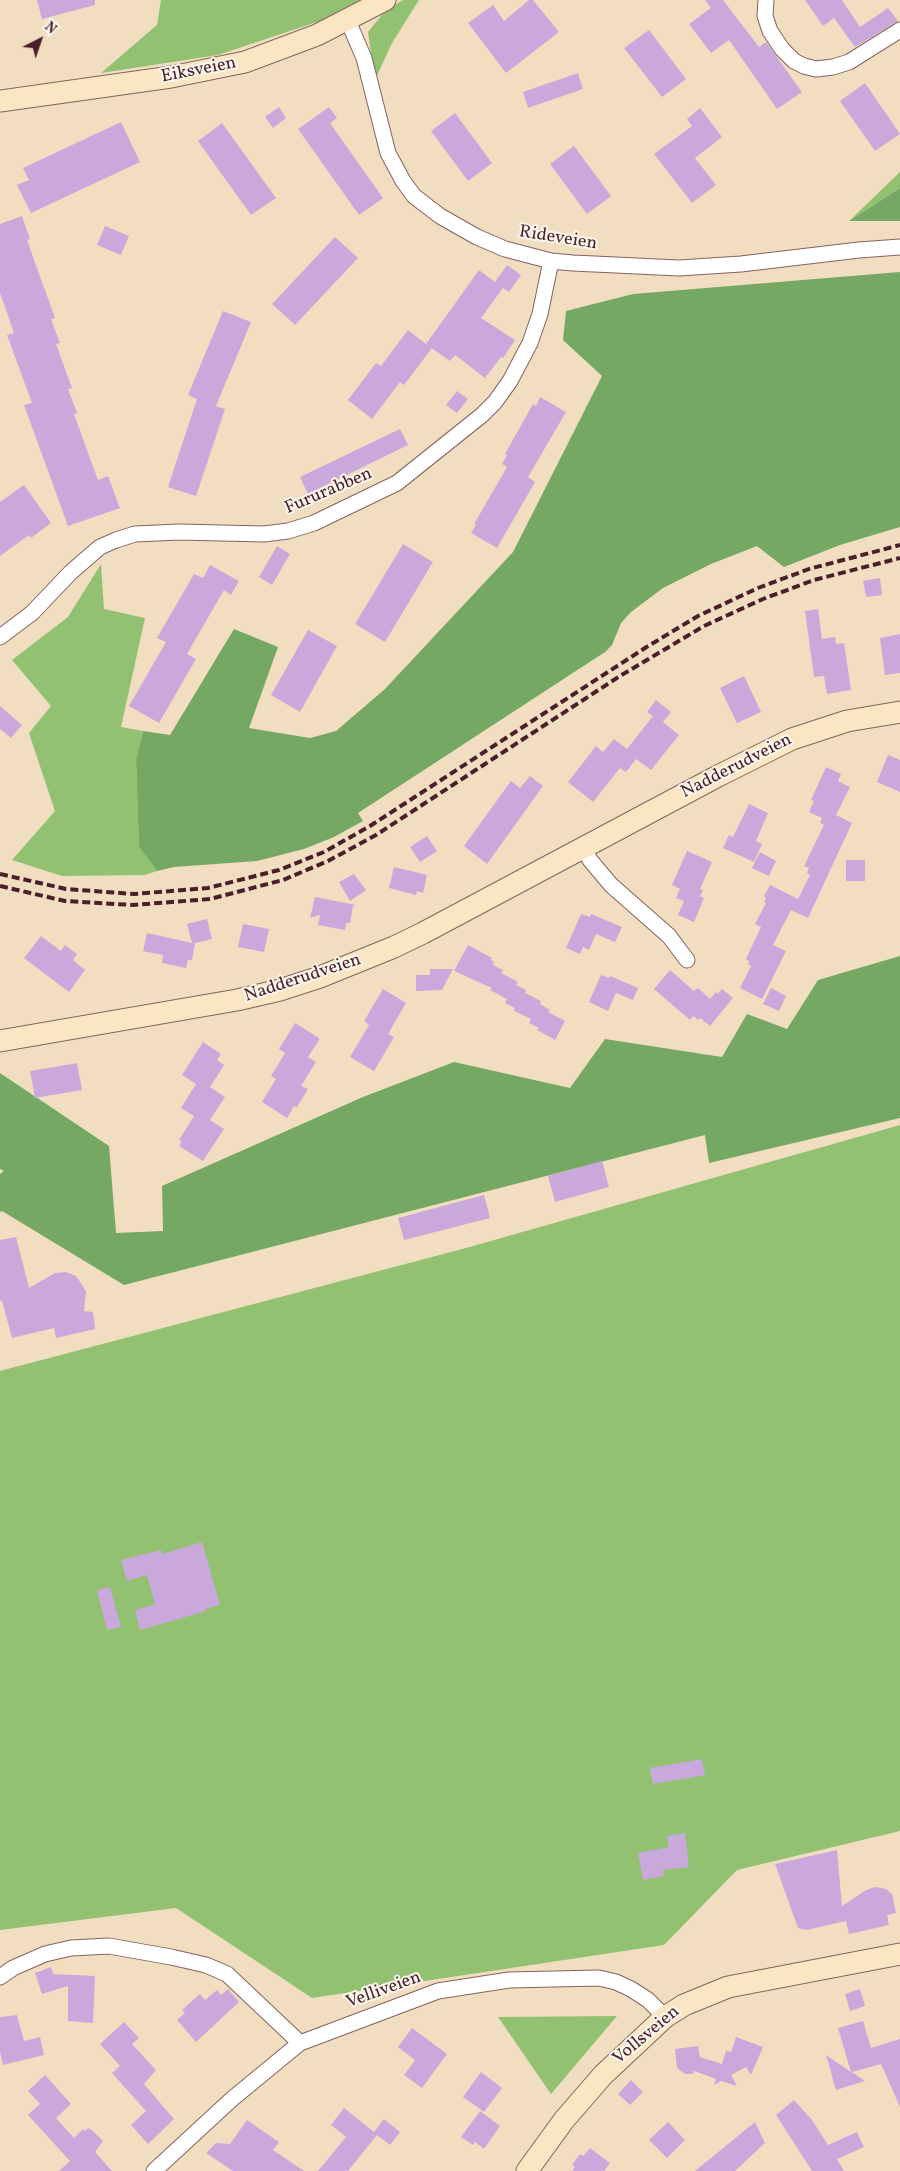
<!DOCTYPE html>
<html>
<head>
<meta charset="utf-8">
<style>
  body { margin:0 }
  #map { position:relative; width:900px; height:2171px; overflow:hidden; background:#f1dec0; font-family:Vollkorn,serif }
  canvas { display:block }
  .north { position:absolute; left:15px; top:15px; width:50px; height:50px; -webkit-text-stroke:4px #fbf7ec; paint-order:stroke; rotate:41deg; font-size:14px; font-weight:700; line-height:20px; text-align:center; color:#4a1f2b }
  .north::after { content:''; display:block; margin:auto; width:18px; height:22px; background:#4a1f2b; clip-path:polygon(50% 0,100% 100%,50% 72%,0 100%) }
</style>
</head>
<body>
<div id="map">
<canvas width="900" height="2171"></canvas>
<div class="north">N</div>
</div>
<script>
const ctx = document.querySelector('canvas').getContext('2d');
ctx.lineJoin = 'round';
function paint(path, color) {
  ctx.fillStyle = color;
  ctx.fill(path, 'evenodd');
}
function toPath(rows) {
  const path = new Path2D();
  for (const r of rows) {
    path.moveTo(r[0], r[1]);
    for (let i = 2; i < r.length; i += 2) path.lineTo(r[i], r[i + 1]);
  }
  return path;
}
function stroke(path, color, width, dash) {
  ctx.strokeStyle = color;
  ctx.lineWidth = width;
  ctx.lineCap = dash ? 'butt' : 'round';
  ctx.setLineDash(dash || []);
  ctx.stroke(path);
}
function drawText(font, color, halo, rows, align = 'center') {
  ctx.font = font + ' Vollkorn,serif';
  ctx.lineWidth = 4;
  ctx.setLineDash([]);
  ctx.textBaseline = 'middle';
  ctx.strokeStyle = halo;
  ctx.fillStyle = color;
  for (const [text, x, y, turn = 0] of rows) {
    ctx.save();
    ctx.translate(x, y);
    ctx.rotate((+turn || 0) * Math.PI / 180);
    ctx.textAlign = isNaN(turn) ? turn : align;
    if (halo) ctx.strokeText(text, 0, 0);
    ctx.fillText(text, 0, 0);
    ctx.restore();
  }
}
paint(toPath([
  [161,0,361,0,323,20,218,55,101,73,157,25],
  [403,0,419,0,392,43,375,80,368,32,385,11],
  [900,172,900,188,849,221],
  [101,564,104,609,145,618,121,727,143,731,136,759,139,847,157,871,145,875,62,876,12,860,55,811,29,733,51,706,12,660,68,617],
  [900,1125,900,1831,737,1870,664,1945,312,1998,176,1908,0,1930,0,1371,466,1248],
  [617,2016,551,2094,498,2017]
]), '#92c271');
paint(toPath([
  [900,188,900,221,849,221],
  [900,272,900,527,840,545,784,567,757,546,711,564,663,588,631,612,621,623,612,645,605,652,358,813,363,821,334,837,304,849,257,861,174,867,157,871,139,847,136,759,143,731,170,735,234,629,278,647,249,728,310,738,336,731,385,689,513,552,602,376,563,340,566,311,633,294],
  [900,956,900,1118,709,1163,705,1135,124,1285,2,1211,0,1212,0,1174,4,1171,0,1169,0,1073,109,1146,116,1233,163,1231,162,1186,363,1097,454,1062,570,1088,605,1039,722,1057,747,1014,787,1029,818,980]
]), '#75a863');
paint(toPath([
  [37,0,95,0,95,5,42,19],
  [529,0,533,0,559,32,506,73,468,23,493,5,504,21],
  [705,0,723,0,759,47,766,42,802,92,777,109,729,40,711,53,689,24,711,8],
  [805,0,842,0,860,27,888,8,898,21,855,47,834,18,823,26],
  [649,30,686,79,662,97,624,48],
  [578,73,583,89,528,108,523,92],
  [865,83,900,134,875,151,840,101],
  [279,107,286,118,273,128,265,117],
  [329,107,337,118,330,123,383,198,359,215,298,129],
  [700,108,722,137,695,158,716,185,692,203,654,154,692,126,687,119],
  [455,113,492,163,468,181,431,131],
  [121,122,140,162,31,213,17,185,29,180,23,168],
  [222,123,276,198,251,215,198,141],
  [574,146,611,196,587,214,550,164],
  [22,216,30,239,27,240,55,318,51,319,60,343,56,344,72,388,68,389,77,413,74,414,98,480,108,476,120,508,68,526,24,405,32,403,7,335,14,333,0,293,0,224],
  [105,226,129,236,121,255,97,245],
  [335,237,358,258,295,325,272,304],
  [507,265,521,275,509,292,503,288,481,318,515,340,503,358,501,357,485,378,455,355,450,361,430,347,432,348,404,385,400,382,372,419,348,400,376,363,381,366,408,330,426,344,479,270,495,282],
  [223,311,251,322,216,406,225,409,196,496,168,487,197,399,188,395],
  [457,391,468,399,457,413,446,405],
  [540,397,566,412,528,477,535,482,497,548,471,533,476,525,474,524,507,467,502,464,507,455,505,454,533,404,536,406],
  [400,429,408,445,308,494,300,477],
  [24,485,51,523,31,538,29,535,0,556,0,502],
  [403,544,433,562,385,642,355,624],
  [277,546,290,554,272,585,259,577],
  [210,565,239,581,231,595,224,590,187,654,196,659,159,723,129,706,166,642,157,638,194,574,203,578],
  [880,578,882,595,866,597,863,581],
  [818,609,822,639,835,637,836,644,844,643,851,690,827,694,824,676,814,677,805,611],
  [308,630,337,646,300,712,271,695],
  [900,634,900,673,885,675,880,638],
  [744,676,761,712,737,723,720,688],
  [656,700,671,712,663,722,679,735,651,770,636,759,626,772,620,768,593,802,568,782,596,746,603,752,614,739,627,749,653,716,647,712],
  [0,706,22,725,11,738,0,729],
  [888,755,900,760,900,792,877,782],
  [826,767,841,774,838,781,850,787,836,815,852,823,808,918,791,910,773,945,786,951,762,999,740,988,751,966,748,964,749,961,746,959,761,927,755,924,766,903,764,903,766,898,764,896,770,885,798,899,810,875,807,873,809,868,804,866,824,825,820,823,822,818,809,812,814,801,811,800],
  [530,776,543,786,487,864,464,846,511,781,520,788],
  [749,804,768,813,756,841,762,844,754,862,723,848,729,835,733,837],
  [427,836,437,851,420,862,410,847],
  [687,851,712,862,700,889,703,890,700,896,704,898,694,922,678,915,684,901,676,898,680,889,672,885],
  [760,852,776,861,769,876,752,868],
  [846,860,865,860,865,881,846,881],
  [394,867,427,875,423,893,417,891,416,895,389,888],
  [354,874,366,890,350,901,339,882],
  [315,897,356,905,353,906,350,923,346,923,345,930,318,925,320,915,310,918],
  [581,914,590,917,591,914,622,927,615,942,596,934,589,950,583,947,580,954,566,948],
  [207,919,212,939,195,943,192,960,188,960,186,968,162,963,163,955,143,951,147,933,192,943,187,924],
  [243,924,269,929,264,952,238,947],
  [41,936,61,951,65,945,77,954,73,960,85,970,69,992,24,958],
  [468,945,492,958,491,960,494,962,493,965,503,970,501,973,518,982,516,985,526,990,525,993,541,1001,540,1004,550,1010,548,1012,565,1021,555,1040,537,1030,539,1028,529,1023,531,1019,514,1011,515,1008,505,1003,507,999,490,990,492,988,454,971],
  [430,969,453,969,442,990,416,991,416,975,430,975],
  [670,970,694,991,698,988,710,999,716,992,718,994,722,989,733,998,710,1026,700,1018,698,1020,693,1016,690,1020,654,989],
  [601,975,609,978,610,976,638,988,633,1000,616,993,608,1011,589,1002],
  [771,988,786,996,779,1011,763,1004],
  [383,989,406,1003,388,1034,394,1037,374,1071,350,1057,369,1025,364,1021],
  [295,1023,319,1038,319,1040,308,1057,316,1062,301,1086,308,1089,297,1107,294,1106,287,1118,262,1102,276,1079,271,1076,285,1053,279,1049],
  [203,1042,221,1054,217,1060,224,1065,210,1087,225,1097,210,1120,224,1129,203,1161,179,1146,182,1141,179,1140,194,1116,181,1108,196,1084,182,1075],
  [77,1063,82,1090,35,1098,30,1071],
  [602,1161,609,1187,555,1202,548,1176],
  [484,1195,490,1218,404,1240,398,1218],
  [16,1237,29,1288,55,1273,66,1272,76,1276,86,1291,84,1311,93,1312,95,1329,56,1338,54,1328,12,1338,2,1301,0,1301,0,1240],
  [202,1542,220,1605,205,1609,206,1611,140,1630,135,1610,155,1604,147,1575,127,1581,121,1560,161,1550,162,1554],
  [110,1587,121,1627,107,1630,97,1590],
  [702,1759,705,1775,653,1784,650,1768],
  [685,1833,689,1867,663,1870,664,1876,643,1880,638,1853,669,1847,667,1836],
  [837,1850,842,1906,866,1890,876,1887,886,1889,892,1894,896,1913,887,1915,889,1925,849,1934,846,1921,806,1930,798,1928,775,1864],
  [51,1967,53,1974,95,1976,93,2023,68,2021,68,1986,42,1994,35,1973],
  [228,1989,239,2002,196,2042,177,2020,185,2013,182,2010,200,1994,205,2000,217,1990,221,1995],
  [860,1989,865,2006,850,2011,845,1994],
  [17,2015,24,2041,40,2037,44,2055,3,2065,0,2052,0,2017],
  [863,2021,871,2048,900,2039,900,2107,881,2064,852,2072,865,2081,836,2090,826,2055,851,2072,838,2028],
  [124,2022,139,2038,132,2044,156,2070,144,2084,174,2119,148,2144,131,2125,146,2111,112,2073,120,2066,100,2044],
  [412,2028,447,2054,422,2088,404,2075,415,2060,398,2047],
  [736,2037,763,2047,751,2075,746,2067,731,2075,737,2086,721,2081,714,2085,716,2079,694,2071,693,2074,685,2074,677,2068,675,2049,698,2046,700,2057,722,2064,726,2051,731,2052],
  [481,2072,502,2088,484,2112,463,2097],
  [45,2075,71,2104,56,2118,74,2138,83,2129,85,2131,88,2128,92,2130,103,2141,95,2152,112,2171,59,2171,70,2161,28,2115,40,2104,28,2091],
  [631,2080,643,2092,630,2105,618,2094],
  [794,2100,812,2120,828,2145,857,2132,864,2147,837,2159,844,2171,812,2171,776,2115],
  [344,2108,374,2132,384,2119,400,2132,390,2145,377,2135,348,2171,318,2171,346,2137,331,2125],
  [480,2111,500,2126,484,2149,475,2142,473,2145,461,2137],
  [247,2120,279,2142,273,2150,304,2171,233,2171,206,2153,216,2143,230,2144],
  [668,2122,685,2140,667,2158,649,2140],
  [755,2122,765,2143,735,2171,695,2171],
  [590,2148,610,2163,604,2171,572,2171,575,2167,572,2165,580,2154,583,2156]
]), '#c9a9db');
const street = toPath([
  [766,0,765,16,770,31,782,49,794,61,804,66,816,69,833,67,849,62,900,30],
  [348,21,364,58,388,153,403,181,414,196,440,216,477,237,505,249,551,261,573,263,679,268,741,264,859,250,900,247],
  [0,637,32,613,71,572,100,547,116,540,135,534,179,532,264,534,288,531,314,523,397,483,482,415,495,402,510,381,530,343,540,314,551,261],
  [583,847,590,860,611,885,669,936,687,960],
  [0,1977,13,1968,45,1954,71,1948,109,1946,171,1957,206,1965,227,1974,300,2043],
  [154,2171,232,2099,300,2043,438,1991,509,1980,599,1978,616,1982,631,1989,648,2000,665,2017]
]);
const secondary = toPath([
  [0,101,171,77,245,62,317,35,385,0],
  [0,1041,237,1000,280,990,320,977,394,947,423,933,718,776,792,739,847,721,900,712],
  [527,2171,564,2120,603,2075,665,2017,684,2005,728,1987,900,1954]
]);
stroke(street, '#84625f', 17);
stroke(secondary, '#84625f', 23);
stroke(street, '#fff', 15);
stroke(secondary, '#fbe6c3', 21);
stroke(toPath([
  [0,874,66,889,134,894,208,888,279,870,324,852,370,826,645,648,698,616,758,588,809,569,900,545],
  [0,886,65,901,133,905,210,899,283,880,328,861,376,835,620,676,704,626,763,599,814,580,900,558]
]), '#4a1f2b', 4, [8, 4]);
drawText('18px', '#4a1f2b', '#fbf7ec', [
  ["Eiksveien",199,71,-11],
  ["Rideveien",558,239,9],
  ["Fururabben",329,492,-23],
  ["Nadderudveien",737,767,-27],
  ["Nadderudveien",303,979,-18],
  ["Velliveien",384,1991,-20],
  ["Vollsveien",647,2036,-40]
]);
</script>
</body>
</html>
